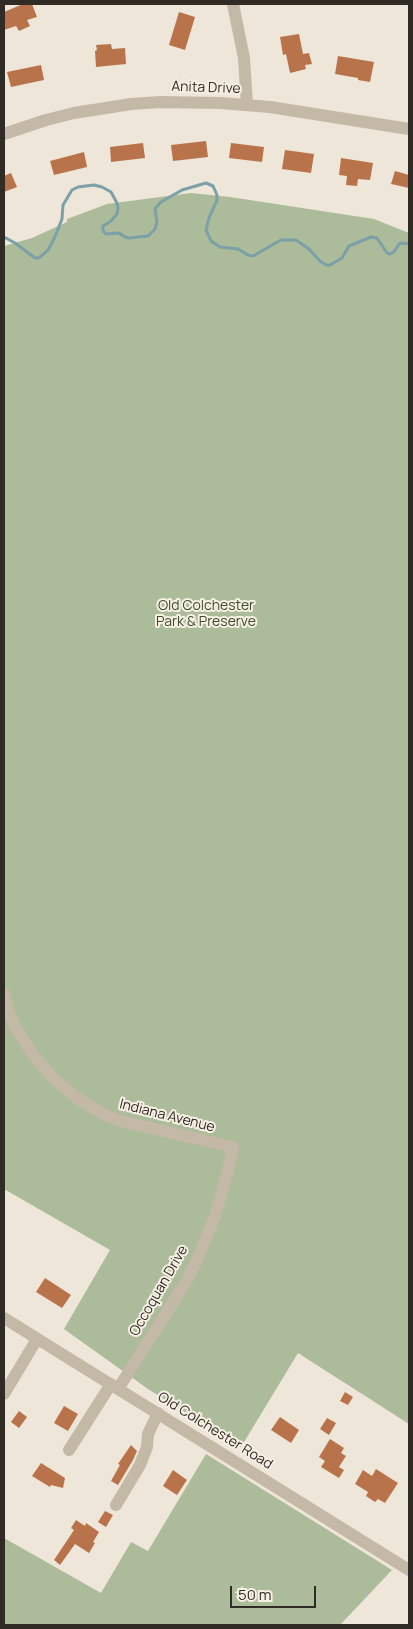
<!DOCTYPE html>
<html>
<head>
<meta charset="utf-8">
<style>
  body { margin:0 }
  #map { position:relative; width:413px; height:1629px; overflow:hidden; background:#eee6d9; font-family:Manrope,sans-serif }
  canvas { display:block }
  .frame { position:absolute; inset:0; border:5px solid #312b26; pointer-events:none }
  .scale { position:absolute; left:230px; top:1586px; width:86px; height:22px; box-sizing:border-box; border:2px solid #312b26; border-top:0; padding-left:6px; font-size:15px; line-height:18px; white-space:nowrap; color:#312b26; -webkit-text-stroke:4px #f6f0e4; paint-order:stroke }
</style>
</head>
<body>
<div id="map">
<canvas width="413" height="1629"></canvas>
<div class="frame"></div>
<div class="scale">50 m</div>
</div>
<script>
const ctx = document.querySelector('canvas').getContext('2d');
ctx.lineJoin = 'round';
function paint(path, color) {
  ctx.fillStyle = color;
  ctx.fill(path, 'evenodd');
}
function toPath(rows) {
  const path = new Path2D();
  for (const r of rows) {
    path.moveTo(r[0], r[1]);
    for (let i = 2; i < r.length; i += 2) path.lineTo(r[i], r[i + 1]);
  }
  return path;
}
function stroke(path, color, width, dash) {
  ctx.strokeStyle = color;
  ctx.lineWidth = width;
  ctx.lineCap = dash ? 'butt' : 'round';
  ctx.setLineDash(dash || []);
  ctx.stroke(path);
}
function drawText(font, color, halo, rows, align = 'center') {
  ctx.font = font + ' Manrope,sans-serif';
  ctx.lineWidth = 4;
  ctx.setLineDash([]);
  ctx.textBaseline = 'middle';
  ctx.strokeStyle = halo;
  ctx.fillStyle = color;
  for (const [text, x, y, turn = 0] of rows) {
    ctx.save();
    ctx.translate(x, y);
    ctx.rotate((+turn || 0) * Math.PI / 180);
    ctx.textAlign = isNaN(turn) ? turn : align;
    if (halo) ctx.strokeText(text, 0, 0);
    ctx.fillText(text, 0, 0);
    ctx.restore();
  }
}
paint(toPath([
  [191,193,230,197,374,219,409,233,409,1424,298,1353,241,1447,148,1389,64,1329,110,1250,4,1189,4,246,32,238,67,222,67,219,107,204],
  [206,1454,392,1570,340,1625,4,1625,4,1538,101,1593,131,1542,148,1551]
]), '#acbb9a');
stroke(toPath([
  [4,237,15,243,35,258,39,258,48,250,54,239,62,219,63,205,72,190,78,187,94,185,102,187,111,192,117,203,118,208,117,214,111,221,103,226,103,231,106,234,119,233,125,237,129,238,148,236,155,229,157,222,155,209,161,202,182,190,206,183,213,186,217,195,217,200,209,218,206,230,211,241,220,247,238,249,248,255,253,256,281,240,296,240,309,249,320,261,326,265,330,265,342,258,349,246,371,237,377,238,387,253,390,254,394,252,399,244,402,243,409,244]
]), '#7ba0a8', 3);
paint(toPath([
  [23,4,32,4,37,17,27,20,30,26,19,31,16,26,4,30,4,12],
  [179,12,195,17,185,50,169,45],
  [299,34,303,54,309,53,312,64,305,65,306,69,290,73,286,54,283,55,280,37],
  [111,44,112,49,125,48,126,64,96,67,95,51,97,50,96,45],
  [338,56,374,62,370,82,358,80,358,78,335,74],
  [41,65,44,80,11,87,7,72],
  [206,141,208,157,173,161,171,145],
  [143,143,145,158,111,162,110,147],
  [231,143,264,147,262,162,229,158],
  [285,150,314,154,311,173,282,169],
  [84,152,87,167,54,175,50,161],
  [341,158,373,163,370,180,358,179,357,186,346,185,347,176,339,175],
  [395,171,409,175,409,188,391,184],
  [11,173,17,187,4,192,4,176],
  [45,1278,71,1295,62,1308,36,1292],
  [345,1392,353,1397,348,1405,340,1401],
  [64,1406,78,1414,68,1431,54,1423],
  [19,1411,27,1417,19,1428,11,1422],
  [280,1417,299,1430,291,1443,271,1430],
  [327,1418,336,1423,329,1435,320,1429],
  [330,1439,344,1448,341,1453,346,1456,339,1467,344,1470,339,1478,321,1467,325,1461,319,1457],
  [131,1445,137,1451,133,1460,118,1485,111,1481,120,1465,118,1464],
  [41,1463,65,1478,63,1488,51,1485,50,1487,32,1476],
  [376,1469,398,1483,385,1503,378,1499,375,1502,366,1496,368,1492,355,1484,363,1470,372,1476],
  [173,1470,187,1480,177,1495,163,1486],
  [105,1511,113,1515,106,1527,98,1522],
  [76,1520,85,1526,86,1523,99,1532,93,1542,95,1543,89,1553,75,1544,60,1565,54,1560,74,1530,71,1528]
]), '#b9734b');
stroke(toPath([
  [233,4,244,58,247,105],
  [4,134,46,120,74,113,131,104,160,102,220,103,270,107,409,129],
  [4,994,8,1010,16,1028,33,1055,54,1079,78,1099,105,1115,120,1121,233,1147,228,1171,215,1216,197,1260,186,1282,118,1389],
  [4,1318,409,1570],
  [4,1394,37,1339],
  [69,1450,111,1384],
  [116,1505,140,1465,147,1447,148,1434,158,1413]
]), '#c4b8a6', 12);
drawText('14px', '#312b26', '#f6f0e4', [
  ["Anita Drive",206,88,2],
  ["Indiana Avenue",167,1116,14],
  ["Occoquan Drive",159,1291,-60],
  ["Old Colchester Road",215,1431,32]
]);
drawText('14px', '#3d4d2c', '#f6f0e4', [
  ["Old Colchester",206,606],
  ["Park & Preserve",206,622]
]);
</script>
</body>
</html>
